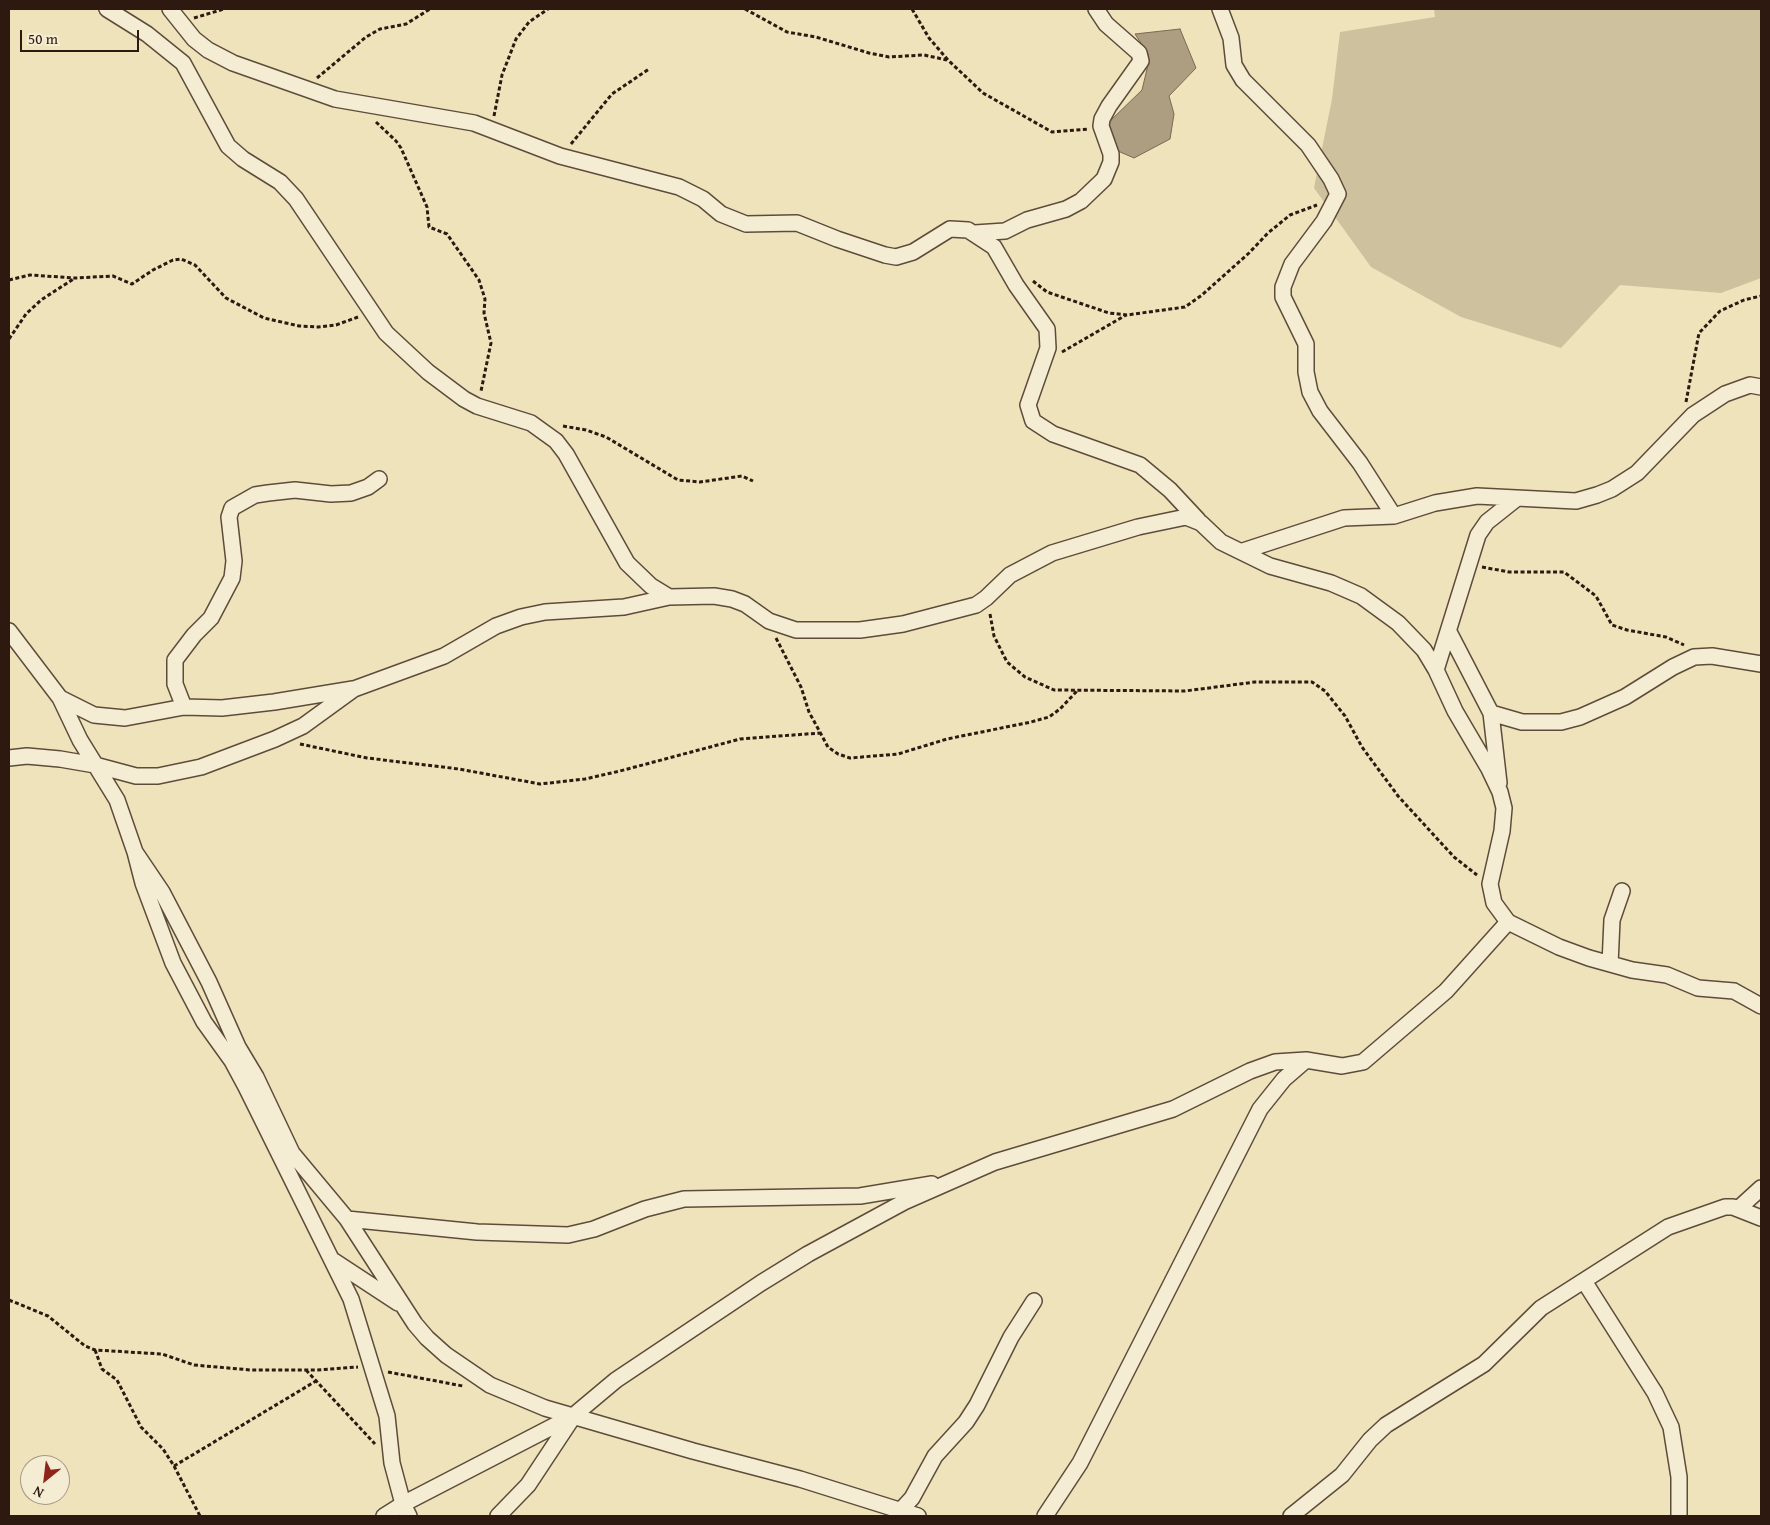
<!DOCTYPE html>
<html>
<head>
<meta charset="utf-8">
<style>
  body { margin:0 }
  #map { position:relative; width:1770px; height:1525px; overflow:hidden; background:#efe3bb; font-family:"Gentium Book Plus",serif }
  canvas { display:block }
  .frame { position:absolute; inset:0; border:10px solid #2e1910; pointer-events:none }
  .north { position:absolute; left:20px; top:1455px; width:50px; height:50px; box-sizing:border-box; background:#f5edd3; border:1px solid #a59885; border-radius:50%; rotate:209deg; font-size:14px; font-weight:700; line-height:20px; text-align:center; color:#2e1910 }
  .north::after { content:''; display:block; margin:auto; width:18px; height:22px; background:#8f2418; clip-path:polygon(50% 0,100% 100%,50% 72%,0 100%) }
  .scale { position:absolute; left:20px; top:30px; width:119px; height:22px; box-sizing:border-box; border:2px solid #2e1910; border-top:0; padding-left:6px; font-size:15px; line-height:18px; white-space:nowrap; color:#2e1910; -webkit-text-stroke:4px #f5edd3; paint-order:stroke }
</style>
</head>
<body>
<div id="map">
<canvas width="1770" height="1525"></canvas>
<div class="frame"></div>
<div class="north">N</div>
<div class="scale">50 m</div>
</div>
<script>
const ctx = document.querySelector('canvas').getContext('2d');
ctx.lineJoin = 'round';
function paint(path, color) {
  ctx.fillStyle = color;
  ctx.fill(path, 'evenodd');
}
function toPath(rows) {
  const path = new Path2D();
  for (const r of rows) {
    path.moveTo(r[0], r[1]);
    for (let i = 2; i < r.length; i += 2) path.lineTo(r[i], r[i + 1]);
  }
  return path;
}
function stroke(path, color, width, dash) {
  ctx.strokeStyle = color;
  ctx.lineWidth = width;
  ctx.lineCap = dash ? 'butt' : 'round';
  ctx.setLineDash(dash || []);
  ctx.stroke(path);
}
paint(toPath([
  [1434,9,1761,9,1761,278,1721,293,1620,285,1561,348,1461,317,1371,267,1314,188,1332,99,1340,32,1435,17]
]), '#cec19e');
const water = toPath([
  [1180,29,1196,68,1169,96,1174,114,1170,139,1134,158,1111,148,1108,123,1142,90,1147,69,1148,54,1135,34,1180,29]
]);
paint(water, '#ad9e81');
stroke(water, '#7a6954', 1);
const minor = toPath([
  [107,9,147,34,183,63,228,146,243,159,280,182,296,199,386,333,428,372,464,399,477,406,531,423,556,441,566,454,627,563,651,586,669,597],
  [170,9,194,39,208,50,233,63,335,99,474,123,560,156,679,187,703,199,721,214,746,224,797,223,837,239,885,255,896,257,913,252,950,229,968,230,994,247,1016,285,1047,329,1048,348,1028,405,1033,421,1053,434,1140,465,1170,490,1198,520],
  [1220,9,1231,38,1234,65,1243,80,1308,145,1331,179,1338,194,1324,221,1292,264,1283,287,1283,297,1306,344,1306,372,1310,392,1320,411,1360,463,1394,516],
  [975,233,1005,231,1027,220,1066,209,1081,201,1104,179,1111,162,1111,154,1101,126,1102,119,1109,106,1141,61,1139,53,1106,24,1096,9],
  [1243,551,1344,518,1394,516,1435,503,1477,496,1576,501,1597,495,1612,489,1637,473,1693,415,1725,394,1750,385,1761,387],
  [9,631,60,698,80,740,117,800,135,852,143,883,173,963,204,1022,232,1061,246,1087,351,1299,387,1416,392,1463,403,1504,409,1516],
  [1449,632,1491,713,1499,783],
  [1436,670,1478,535,1487,522,1516,499],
  [60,698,94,715,125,718,184,707,222,708,274,702,353,689],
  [184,707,175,684,175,660,194,635,211,618,232,578,234,561,229,517,232,508,255,495,268,493,295,490,331,494,351,493,368,487,379,479],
  [1491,713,1522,722,1561,722,1580,717,1625,697,1673,667,1694,657,1712,656,1761,664],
  [9,758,27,756,60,759,95,765,136,776,158,776,201,767,275,739,303,726,354,689,444,656,496,626,521,617,545,612,624,607,669,597,714,596,732,599,745,604,769,621,796,630,860,630,903,624,976,605,986,598,1010,575,1052,553,1138,527,1186,517,1201,523,1221,542,1270,566,1331,583,1361,596,1398,623,1424,650,1436,670,1455,711,1489,769,1500,792,1504,808,1502,831,1490,884,1494,903,1508,922,1559,947,1589,958,1632,970,1667,975,1698,988,1734,991,1761,1006],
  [135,852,162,892,209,982,238,1047,256,1077,292,1153,347,1219,415,1324,427,1338,446,1355,490,1385,545,1408,693,1451,800,1479,918,1516],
  [1610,964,1612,920,1622,891],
  [1738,1209,1761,1188],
  [347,1219,477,1232,568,1235,594,1229,645,1209,684,1199,860,1196,932,1184],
  [334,1261,398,1303],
  [1584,1281,1655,1393,1671,1427,1679,1477,1679,1516],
  [901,1510,912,1498,935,1456,966,1422,977,1405,1011,1337,1034,1301],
  [384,1516,403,1504,573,1416,616,1380,761,1283,808,1254,904,1202,995,1162,1173,1109,1250,1071,1275,1062,1306,1060,1342,1066,1363,1062,1446,991,1508,922],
  [498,1516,528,1485,573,1417],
  [1045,1516,1080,1463,1260,1109,1284,1079,1306,1060],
  [1291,1516,1342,1475,1370,1440,1386,1425,1484,1364,1541,1308,1668,1227,1725,1207,1733,1207,1761,1218]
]);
stroke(minor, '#5e4c3b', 18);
stroke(toPath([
  [745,9,787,32,816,37,869,53,889,57,924,55,947,60],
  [912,9,929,38,948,60,983,93,1052,132,1089,129],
  [194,18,224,9],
  [317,78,366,37,380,29,406,24,430,9],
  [494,116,502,75,516,39,529,22,548,9],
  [376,122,396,141,401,148,427,207,429,227,447,234,479,280,485,299,484,313,491,343,481,391],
  [571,144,612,94,649,69],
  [9,280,30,275,75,278,113,276,132,284,153,270,173,260,181,259,195,265,226,298,264,318,299,326,318,327,336,325,358,317],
  [1033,281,1047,292,1109,313,1127,315,1185,307,1202,295,1249,253,1268,233,1290,215,1317,205],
  [9,339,26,314,41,300,75,278],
  [1062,352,1126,315],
  [1686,402,1699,333,1720,311,1744,300,1761,296],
  [563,426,586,430,606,437,678,480,700,482,742,476,753,481],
  [1482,567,1509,572,1564,572,1596,596,1612,625,1627,630,1666,637,1684,645],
  [990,614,994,636,1007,662,1025,677,1054,690,1185,691,1255,682,1312,682,1325,691,1345,716,1362,747,1398,796,1454,857,1477,875],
  [776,638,801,687,809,712,828,747,838,754,850,758,898,754,947,739,1031,722,1049,717,1060,709,1077,691],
  [300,744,367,758,459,769,540,784,585,779,620,771,740,739,820,733],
  [9,1300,48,1316,85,1346,95,1350,162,1354,194,1365,251,1370,317,1370,358,1367],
  [95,1350,102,1369,117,1380,141,1427,163,1449,174,1466,200,1516],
  [306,1370,375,1444],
  [388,1372,463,1386],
  [174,1466,316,1381]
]), '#2e1910', 3, [4, 2.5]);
stroke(minor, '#f5edd3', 15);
</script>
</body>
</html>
